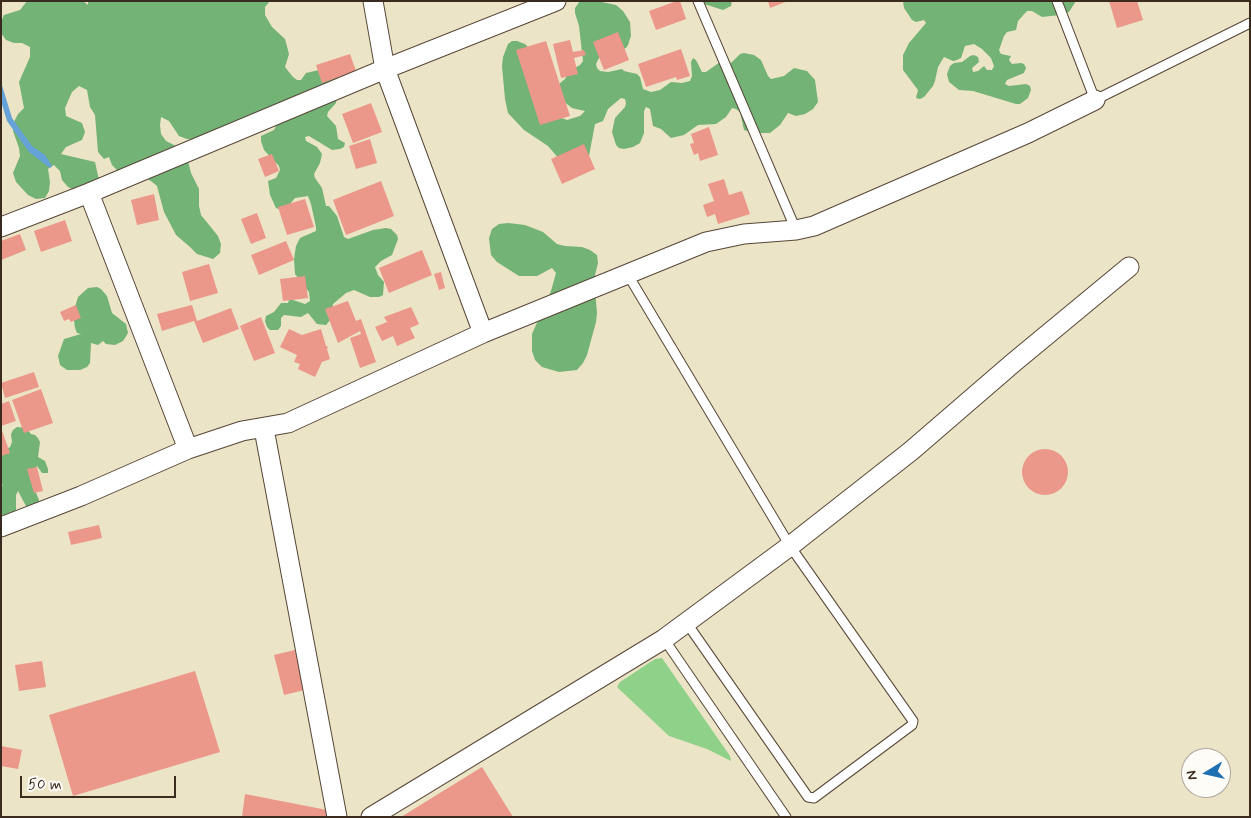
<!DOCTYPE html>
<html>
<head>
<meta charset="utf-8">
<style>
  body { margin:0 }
  #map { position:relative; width:1251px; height:818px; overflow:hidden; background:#ece4c6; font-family:Mynerve,sans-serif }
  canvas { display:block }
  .frame { position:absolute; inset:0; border:2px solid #3b2a1e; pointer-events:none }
  .north { position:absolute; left:1181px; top:748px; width:50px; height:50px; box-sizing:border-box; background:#fdfcf7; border:1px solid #afa8a0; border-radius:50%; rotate:261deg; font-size:14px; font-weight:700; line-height:20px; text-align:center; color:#3b2a1e }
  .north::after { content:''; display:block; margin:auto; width:18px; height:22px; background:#1f6fb2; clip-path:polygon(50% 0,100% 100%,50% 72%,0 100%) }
  .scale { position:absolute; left:20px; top:776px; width:156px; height:22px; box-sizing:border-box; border:2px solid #3b2a1e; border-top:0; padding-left:6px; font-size:15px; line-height:18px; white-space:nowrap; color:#3b2a1e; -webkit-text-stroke:4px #fdfcf7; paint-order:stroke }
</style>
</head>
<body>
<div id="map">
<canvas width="1251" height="818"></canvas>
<div class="frame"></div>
<div class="north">N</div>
<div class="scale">50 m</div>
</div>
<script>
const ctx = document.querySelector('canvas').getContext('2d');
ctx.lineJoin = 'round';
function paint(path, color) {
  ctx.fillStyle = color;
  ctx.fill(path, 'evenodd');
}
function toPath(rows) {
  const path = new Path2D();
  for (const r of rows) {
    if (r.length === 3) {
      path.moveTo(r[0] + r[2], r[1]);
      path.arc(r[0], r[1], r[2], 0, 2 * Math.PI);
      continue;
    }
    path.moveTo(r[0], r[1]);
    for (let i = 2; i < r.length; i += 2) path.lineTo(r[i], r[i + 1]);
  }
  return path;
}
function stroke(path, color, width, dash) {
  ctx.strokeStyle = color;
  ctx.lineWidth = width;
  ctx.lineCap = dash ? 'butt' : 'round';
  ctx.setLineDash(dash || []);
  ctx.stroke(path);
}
paint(toPath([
  [662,658,730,756,731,761,707,749,669,736,619,689,617,687,620,682,655,659]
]), '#8fd189');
paint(toPath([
  [27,1,83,1,88,5,88,1,270,1,265,7,265,15,272,27,285,39,289,54,285,67,293,77,297,80,301,80,306,73,319,70,337,74,339,78,336,103,328,112,327,116,336,126,338,139,345,143,344,147,340,149,332,150,309,136,305,137,306,141,317,147,322,154,320,163,314,174,315,178,322,188,326,206,329,206,337,216,344,237,348,239,373,230,386,228,391,229,397,235,398,239,392,255,381,261,375,267,378,275,384,282,383,295,379,297,370,297,354,290,346,293,333,304,331,319,326,325,317,324,308,313,301,317,284,315,281,318,281,326,278,330,270,330,267,327,265,321,266,316,274,312,281,303,288,303,289,300,293,300,305,304,310,301,309,292,295,274,294,259,296,246,300,238,316,231,316,227,311,204,308,196,295,198,284,211,276,208,270,195,268,181,276,178,280,170,279,166,264,150,261,141,261,136,274,130,276,126,274,122,205,140,187,139,179,136,169,121,161,117,160,125,161,134,166,141,182,149,187,157,191,173,199,189,199,206,201,215,218,236,221,244,220,253,213,259,197,254,190,247,176,235,164,212,157,186,151,181,136,174,118,171,112,165,109,157,104,159,98,152,95,115,90,107,87,90,79,86,72,92,65,108,66,116,82,123,85,132,82,140,66,147,61,154,95,162,99,180,76,191,68,187,62,180,60,171,54,165,48,169,50,182,49,191,45,198,36,199,28,195,16,182,13,173,20,156,19,148,13,131,14,122,18,114,24,108,19,82,30,57,30,47,22,43,14,43,6,40,1,33,1,22,4,15,20,10],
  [580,1,597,1,616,5,623,11,630,22,631,36,628,45,626,48,600,56,596,64,597,68,600,71,608,72,622,69,624,71,637,74,640,77,643,89,651,92,660,90,671,82,682,83,690,81,692,76,691,62,693,58,696,60,702,72,706,72,720,62,726,64,731,63,740,54,744,53,754,55,761,60,768,76,771,79,784,76,794,68,807,71,815,80,818,102,813,109,805,114,796,116,788,113,780,125,770,133,753,133,744,130,740,112,736,109,732,108,726,117,716,124,698,125,684,135,671,138,661,129,653,126,650,109,646,107,644,111,644,133,640,143,633,147,624,149,619,148,616,145,612,132,615,118,625,107,626,103,625,99,621,98,608,109,603,121,595,124,589,156,560,160,548,146,524,130,508,113,505,99,502,66,503,57,508,44,512,41,517,41,525,44,528,47,559,117,567,120,580,116,585,111,572,108,558,97,558,85,565,79,569,71,580,65,583,61,579,26,575,13,575,8],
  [695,1,732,1,731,6,723,10],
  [903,1,1076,1,1069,12,1060,15,1042,17,1032,11,1027,11,1018,21,1016,30,1007,32,1004,36,999,50,1001,54,1011,56,1009,60,1012,64,1021,63,1024,64,1026,68,1024,73,1007,80,1005,84,1009,86,1026,84,1030,86,1031,90,1028,98,1020,104,1016,104,973,91,959,90,949,82,947,74,950,66,954,63,962,62,970,56,974,55,978,57,979,62,972,68,973,72,978,71,984,66,987,70,992,70,994,66,991,58,982,49,974,44,965,46,961,58,957,60,953,61,944,57,938,67,935,81,933,86,924,97,920,99,916,98,918,90,903,70,903,55,909,43,926,23,924,20,916,22,912,20,904,8],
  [508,223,525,225,543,232,557,244,565,246,582,247,590,250,597,255,598,263,594,279,597,313,596,322,587,355,583,363,577,370,559,372,542,367,535,360,532,351,532,334,551,291,556,273,552,268,537,276,519,276,497,262,491,255,489,238,492,229,499,224],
  [97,287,101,289,107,296,112,313,126,324,128,333,123,341,115,345,106,344,103,341,98,345,91,343,90,363,87,367,80,370,67,370,60,365,58,356,64,339,81,334,77,333,75,328,73,314,78,297,88,288],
  [17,427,26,428,31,434,35,435,38,438,40,442,38,457,45,461,48,469,48,473,42,473,37,466,33,470,34,488,39,500,38,504,30,507,26,506,18,491,16,495,16,512,7,519,3,516,1,512,1,488,3,485,1,484,1,452,10,447,12,442,11,434,13,430]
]), '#73b375');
paint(toPath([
  [1,82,12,118,32,146,45,155,52,166,50,168,29,152,7,121,1,101]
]), '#65a2d7');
paint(toPath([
  [677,1,680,1,686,19,656,30,649,11],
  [768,1,788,1,770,8],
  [1109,1,1137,1,1143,20,1117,28],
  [618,32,629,60,604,70,593,42],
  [570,40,573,52,584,50,586,55,574,58,578,74,561,78,553,44],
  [546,41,570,116,540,125,516,50],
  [681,49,690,76,677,80,676,77,646,87,638,64],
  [350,54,356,71,322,83,316,65],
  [371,103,382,132,353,143,342,114],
  [709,127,718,155,700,161,698,153,694,155,690,144,694,143,691,134],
  [370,139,377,163,356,169,349,146],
  [584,144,595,169,562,184,551,159],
  [272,154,279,171,265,177,258,159],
  [724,179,729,195,742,191,750,214,718,224,715,214,707,217,703,205,714,201,708,184],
  [381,181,394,216,346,235,333,200],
  [154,194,159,220,137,225,131,200],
  [305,199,314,227,287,235,278,207],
  [257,213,266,238,251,244,241,219],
  [65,220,72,241,41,252,34,231],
  [20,234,26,250,1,260,1,241],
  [286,241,294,260,259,275,251,255],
  [422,250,432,275,389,293,379,268],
  [209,264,218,293,190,301,182,272],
  [441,272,445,288,439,290,434,274],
  [305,276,308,298,283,301,280,279],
  [348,301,356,321,361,319,376,362,360,368,350,338,361,334,360,331,338,343,325,309],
  [76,305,81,318,71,322,69,319,64,321,60,312],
  [192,305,197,321,231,308,239,329,203,343,194,321,162,331,157,314],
  [411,307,419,324,410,328,415,338,397,346,393,336,382,341,375,327,387,322,384,317],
  [261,317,275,353,254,361,240,326],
  [289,329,302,335,321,329,326,346,328,347,327,349,330,359,322,362,315,377,298,369,300,364,294,362,297,355,280,347],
  [34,372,39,387,5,398,1,383],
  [41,389,53,423,24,433,12,400],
  [9,401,16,421,1,426,1,404],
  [1,428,10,453,1,456],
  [1045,472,23],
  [37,467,43,491,34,493,27,469],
  [99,525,102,538,71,545,68,532],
  [295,650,305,690,284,695,274,655],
  [42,661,46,687,19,691,15,665],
  [195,671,220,752,73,796,49,715],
  [1,746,22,750,18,769,1,766],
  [482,767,513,817,401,817],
  [245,794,327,810,326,817,242,817]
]), '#eb978a');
const service = toPath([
  [698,1,796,230],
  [1057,1,1095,100,1250,23],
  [628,275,790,546,913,721,912,725,814,798,808,797,686,622],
  [664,639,786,817]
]);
const minor = toPath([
  [373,1,385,69,483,333],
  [89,193,188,449],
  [1,227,89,193,385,69,556,1],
  [264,429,337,817],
  [1,527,81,496,188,449,242,431,288,423,483,333,706,242,744,234,796,230,814,226,1028,133,1095,100],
  [371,817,664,639,790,546,911,451,1013,363,1129,267]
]);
stroke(service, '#564637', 11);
stroke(minor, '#564637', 21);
stroke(service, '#fff', 9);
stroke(minor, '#fff', 19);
</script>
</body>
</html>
